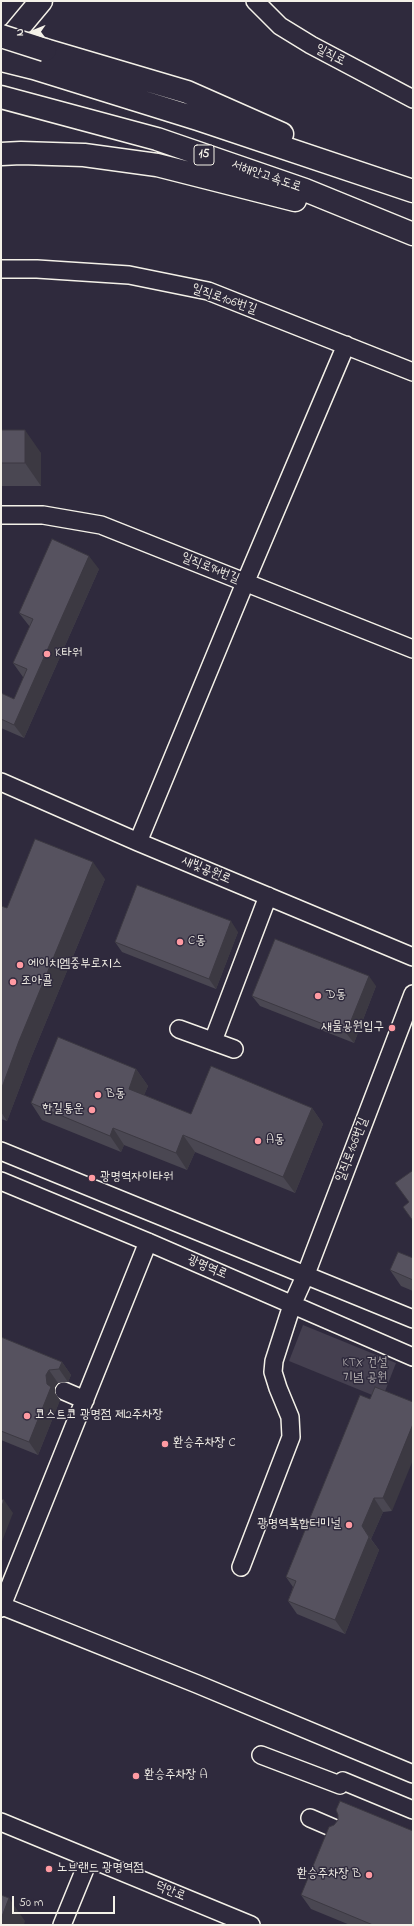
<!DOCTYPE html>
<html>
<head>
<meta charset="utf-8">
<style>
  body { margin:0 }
  #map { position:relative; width:414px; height:1926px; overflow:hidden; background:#2f2a3d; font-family:"Indie Flower",sans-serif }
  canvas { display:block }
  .frame { position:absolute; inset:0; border:2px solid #f4f1e8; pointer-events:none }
  .north { position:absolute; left:12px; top:12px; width:40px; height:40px; -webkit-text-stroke:3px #2f2a3d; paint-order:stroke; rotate:269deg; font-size:11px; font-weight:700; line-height:16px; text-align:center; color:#f4f1e8 }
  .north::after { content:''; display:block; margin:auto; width:14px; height:18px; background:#f4f1e8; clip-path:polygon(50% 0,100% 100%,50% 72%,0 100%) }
  .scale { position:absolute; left:12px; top:1896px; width:103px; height:18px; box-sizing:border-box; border:2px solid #f4f1e8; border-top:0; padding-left:5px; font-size:12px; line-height:14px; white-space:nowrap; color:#f4f1e8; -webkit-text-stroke:3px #2f2a3d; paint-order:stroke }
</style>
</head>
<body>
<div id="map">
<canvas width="414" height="1926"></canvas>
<div class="frame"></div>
<div class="north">N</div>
<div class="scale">50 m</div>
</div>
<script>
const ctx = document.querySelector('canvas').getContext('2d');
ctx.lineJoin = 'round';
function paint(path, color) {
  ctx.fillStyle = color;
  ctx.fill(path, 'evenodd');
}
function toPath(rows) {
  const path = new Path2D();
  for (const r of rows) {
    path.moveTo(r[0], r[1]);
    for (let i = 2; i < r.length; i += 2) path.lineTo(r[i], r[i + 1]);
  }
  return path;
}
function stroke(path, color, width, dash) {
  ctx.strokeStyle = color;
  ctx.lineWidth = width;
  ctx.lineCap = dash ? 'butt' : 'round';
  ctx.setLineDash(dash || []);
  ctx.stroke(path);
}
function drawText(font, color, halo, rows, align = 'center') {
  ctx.font = font + ' "Indie Flower","Poor Story",sans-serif';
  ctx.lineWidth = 3;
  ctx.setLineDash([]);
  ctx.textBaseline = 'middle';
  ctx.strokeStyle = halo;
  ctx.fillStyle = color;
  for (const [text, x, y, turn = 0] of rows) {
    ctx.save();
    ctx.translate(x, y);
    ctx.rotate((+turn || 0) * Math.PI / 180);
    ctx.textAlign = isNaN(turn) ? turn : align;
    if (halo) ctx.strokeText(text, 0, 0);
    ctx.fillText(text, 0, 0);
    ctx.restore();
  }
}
paint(toPath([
  [303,1325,396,1363,382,1399,289,1361]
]), '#454050');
const minor = toPath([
  [255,1,280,26,311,45,413,99],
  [1,269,37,269,129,275,208,291,413,372],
  [1,515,43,515,101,525,413,649],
  [1,782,138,842,413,957],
  [138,842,245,583,346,345],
  [179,1029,234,1049],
  [213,1041,268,896],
  [1,1151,413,1319],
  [1,1181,148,1242,413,1357],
  [64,1391,85,1400],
  [241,1567,291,1437,290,1417,278,1388,273,1372,274,1361,292,1305,306,1274,413,994],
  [2,1606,197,1684,413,1774],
  [1,1608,148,1242],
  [261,1755,340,1785,343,1781,413,1810],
  [310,1818,338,1830],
  [1,1822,251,1925],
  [62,1925,89,1859]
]);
const major = toPath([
  [1,49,41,1]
]);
const highway = toPath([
  [45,50,187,92,282,134],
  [1,60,34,68,198,119,413,191],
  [1,97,157,139,305,190,413,234],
  [1,154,21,153,84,155,157,165,295,200]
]);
stroke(minor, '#f4f1e8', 20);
stroke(major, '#f4f1e8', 25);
stroke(highway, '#f4f1e8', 25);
stroke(minor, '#2f2a3d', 17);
stroke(major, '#2f2a3d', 22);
stroke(highway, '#2f2a3d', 22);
const highwayBridge = toPath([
  [1,36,45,50]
]);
stroke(highwayBridge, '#f4f1e8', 25, []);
stroke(highwayBridge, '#2f2a3d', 22);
paint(toPath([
  [1,430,41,453,41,486,1,486],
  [99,569,24,738,1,728,1,693,14,699,24,677,23,677,13,663,30,627,19,613],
  [105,879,31,1058,7,1121,1,1119,1,906,7,908],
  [238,932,216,989,122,952,115,942],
  [376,986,354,1043,260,1006,252,996],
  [136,1069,148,1086,144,1095,191,1114,312,1108,323,1124,295,1193,195,1152,187,1170,124,1145,121,1152,42,1120,31,1103],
  [413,1258,413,1291,401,1286,390,1270],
  [1,1337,62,1362,71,1375,68,1382,58,1383,55,1387,55,1393,60,1400,38,1455,1,1440],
  [360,1395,392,1511,383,1512,371,1539,379,1550,345,1634,297,1614,288,1601,293,1587,286,1577],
  [301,1895,413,1925,350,1925,311,1909]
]), '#4a4752');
paint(toPath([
  [25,430,41,453,41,486,25,463],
  [89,556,99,569,24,738,14,725],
  [93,862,105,879,31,1058,7,1121,1,1112,1,1090,19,1041],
  [231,921,238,932,216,989,209,979],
  [369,976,376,986,354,1043,346,1033],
  [136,1069,148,1086,140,1105,129,1089],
  [312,1108,323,1124,295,1193,283,1177],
  [113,1128,124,1145,121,1152,110,1136],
  [183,1135,195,1152,187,1170,176,1153],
  [62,1362,71,1375,68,1382,59,1369],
  [49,1370,58,1383,55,1387,55,1393,60,1400,38,1455,29,1442,47,1384,46,1375],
  [413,1424,413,1460,392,1511,383,1498],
  [374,1498,383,1512,371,1539,362,1526],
  [4,1500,13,1513,1,1544,1,1509],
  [369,1537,379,1550,345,1634,335,1620],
  [9,1898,25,1921,24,1925,1,1925,1,1919]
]), '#3c3942');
const building = toPath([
  [1,430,25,430,25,463,1,463,1,430],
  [52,539,89,556,14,725,1,719,1,693,14,699,27,669,13,663,33,619,19,613,52,539],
  [35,839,93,862,19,1041,1,1090,1,906,7,908,35,839],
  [137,885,231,921,209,979,115,942,137,885],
  [275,939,369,976,346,1033,252,996,275,939],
  [58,1037,136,1069,129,1089,191,1114,211,1066,312,1108,283,1177,183,1135,176,1153,113,1128,110,1136,31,1103,58,1037],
  [412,1171,413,1173,413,1221,403,1207,409,1202,395,1183,412,1171],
  [398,1252,413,1258,413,1280,390,1270,398,1252],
  [1,1337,62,1362,59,1369,49,1370,46,1375,47,1384,51,1387,29,1442,1,1431,1,1337],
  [375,1387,413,1402,413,1424,383,1498,374,1498,362,1526,369,1537,335,1620,288,1601,296,1581,286,1577,360,1395,370,1399,375,1387],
  [1,1499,4,1500,1,1509,1,1499],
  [340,1801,413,1831,413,1925,373,1925,301,1895,329,1827,334,1825,338,1820,338,1815,336,1810,340,1801],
  [1,1895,9,1898,1,1919,1,1895]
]);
paint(building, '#56525f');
stroke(building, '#3c3942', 1);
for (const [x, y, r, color] of [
  [47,654,4,"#ff9aa2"],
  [180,942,4,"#ff9aa2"],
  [20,965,4,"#ff9aa2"],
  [13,982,4,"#ff9aa2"],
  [318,996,4,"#ff9aa2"],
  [392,1028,4,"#ff9aa2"],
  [98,1095,4,"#ff9aa2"],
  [92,1110,4,"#ff9aa2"],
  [258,1141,4,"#ff9aa2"],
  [92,1178,4,"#ff9aa2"],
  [27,1416,4,"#ff9aa2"],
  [165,1444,4,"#ff9aa2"],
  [349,1525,4,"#ff9aa2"],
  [136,1776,4,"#ff9aa2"],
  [49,1869,4,"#ff9aa2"],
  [369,1875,4,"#ff9aa2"]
]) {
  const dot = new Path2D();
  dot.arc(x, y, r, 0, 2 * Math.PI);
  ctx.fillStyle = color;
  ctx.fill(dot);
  stroke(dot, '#2f2a3d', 1.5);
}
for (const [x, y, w] of [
  [204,155,20]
]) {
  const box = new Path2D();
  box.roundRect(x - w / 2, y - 10, w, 20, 3);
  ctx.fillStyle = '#2f2a3d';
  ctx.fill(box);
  stroke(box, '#f4f1e8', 1);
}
drawText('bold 12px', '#f4f1e8', null, [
  ["15",204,155]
]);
drawText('13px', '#f4f1e8', '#2f2a3d', [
  ["일직로",330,56,27],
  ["서해안고속도로",266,177,19],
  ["일직로106번길",224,300,19],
  ["일직로94번길",210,569,22],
  ["새빛공원로",206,871,23],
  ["일직로106번길",353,1150,-69],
  ["광명역로",207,1268,23],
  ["덕안로",170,1892,22]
]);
drawText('13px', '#f4f1e8', '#2f2a3d', [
  ["K타워",55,654],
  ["C동",188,942],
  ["에이치엠중부로지스",28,965],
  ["조아콜",21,982],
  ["D동",326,996],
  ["새물공원입구",384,1028,"right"],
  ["B동",106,1095],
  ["한길통운",84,1110,"right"],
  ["A동",266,1141],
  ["광명역자이타워",100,1178],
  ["코스트코 광명점 제2주차장",35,1416],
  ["환승주차장 C",173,1444],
  ["광명역복합터미널",341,1525,"right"],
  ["환승주차장 A",144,1776],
  ["노브랜드 광명역점",57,1869],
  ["환승주차장 B",361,1875,"right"]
], 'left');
drawText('13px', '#b7b3b3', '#2f2a3d', [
  ["KTX 건설",365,1364],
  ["기념 공원",365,1379]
]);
</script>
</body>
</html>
